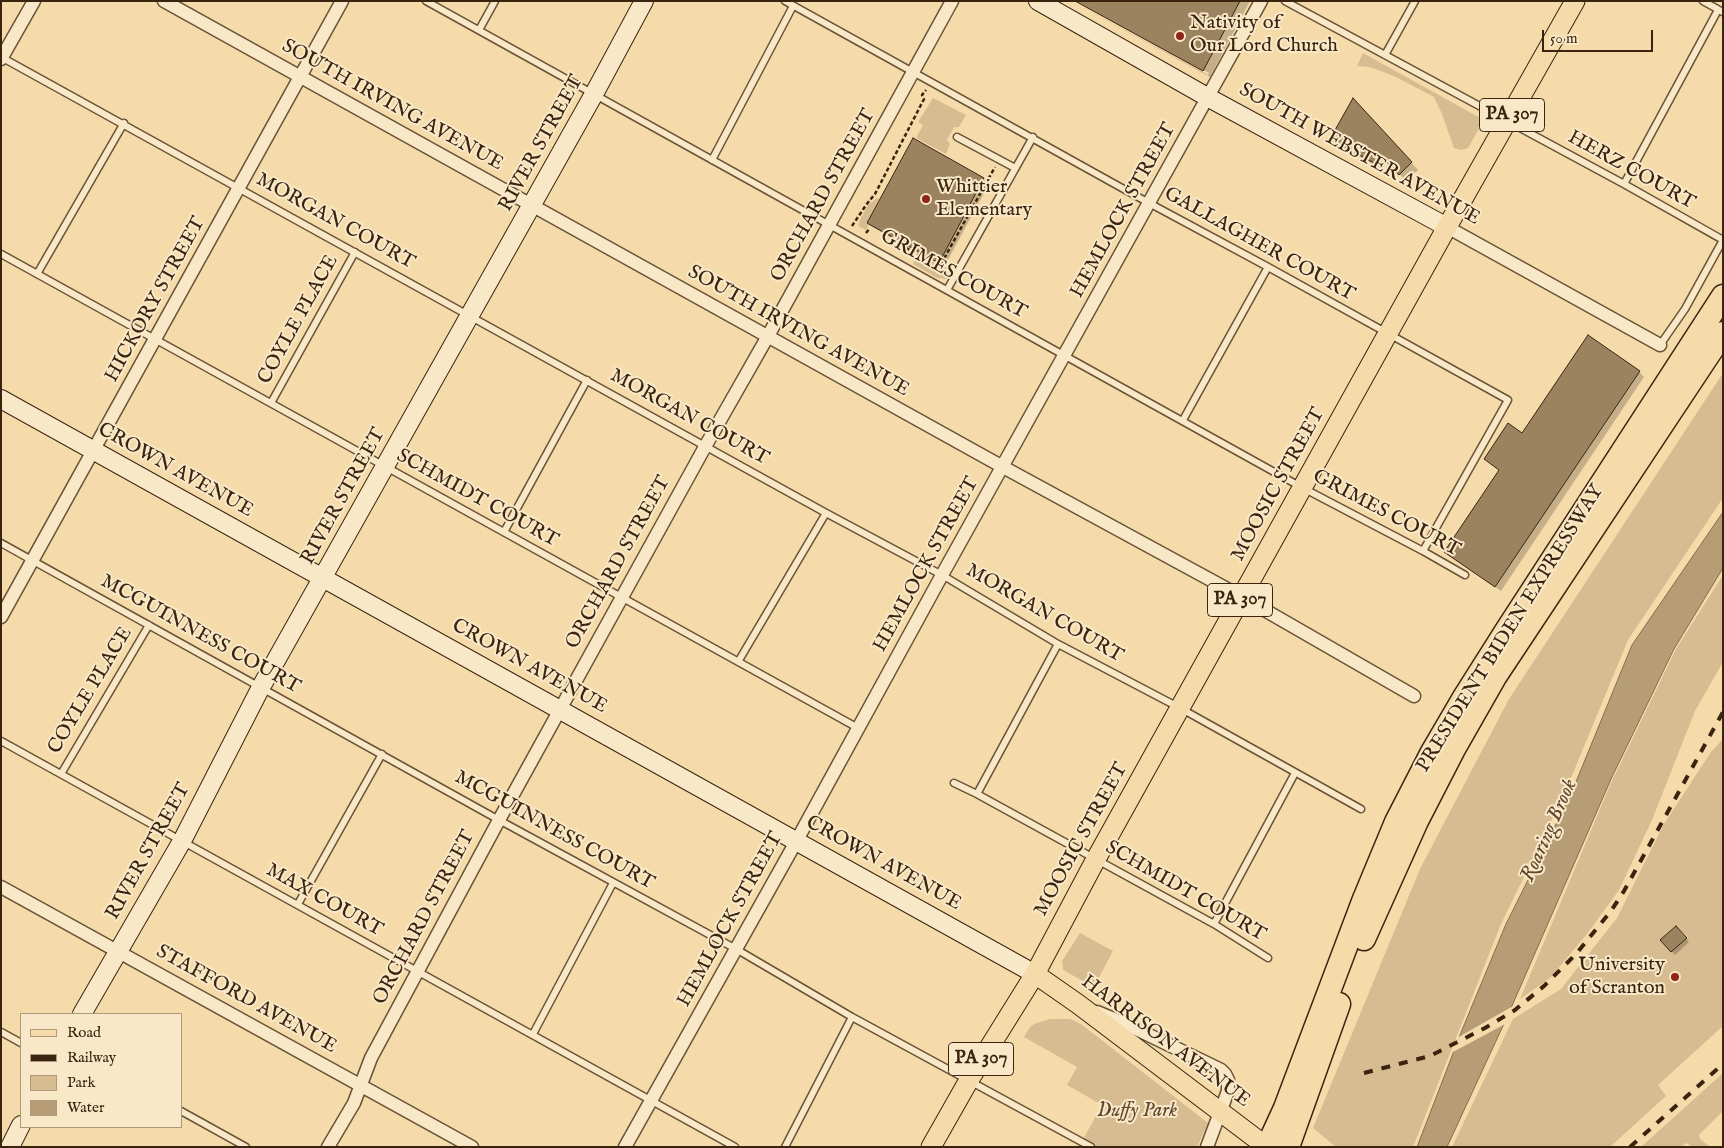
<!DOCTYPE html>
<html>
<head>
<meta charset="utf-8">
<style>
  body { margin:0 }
  #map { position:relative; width:1724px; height:1148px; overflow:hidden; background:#f6dbaa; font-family:"IM FELL English",serif }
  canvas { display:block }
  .frame { position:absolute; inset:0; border:2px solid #3a2410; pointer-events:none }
  .legend { position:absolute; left:20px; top:1013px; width:162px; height:115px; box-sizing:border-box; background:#f9e8c8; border:1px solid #ad9a7e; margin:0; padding:6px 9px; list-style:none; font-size:15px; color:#3a2410 }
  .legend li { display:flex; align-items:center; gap:10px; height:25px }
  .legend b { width:25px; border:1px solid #ad9a7e }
  .scale { position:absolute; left:1542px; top:30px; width:111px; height:22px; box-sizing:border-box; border:2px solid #3a2410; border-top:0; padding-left:6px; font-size:15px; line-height:18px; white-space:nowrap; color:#3a2410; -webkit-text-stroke:4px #f9e8c8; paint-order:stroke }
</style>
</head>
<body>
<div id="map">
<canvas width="1724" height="1148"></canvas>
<div class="frame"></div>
<ul class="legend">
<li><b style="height:6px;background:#f6dbaa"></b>Road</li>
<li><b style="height:6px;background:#3a2410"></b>Railway</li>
<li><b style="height:14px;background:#d6bc90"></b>Park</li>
<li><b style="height:14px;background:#b69d76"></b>Water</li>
</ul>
<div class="scale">50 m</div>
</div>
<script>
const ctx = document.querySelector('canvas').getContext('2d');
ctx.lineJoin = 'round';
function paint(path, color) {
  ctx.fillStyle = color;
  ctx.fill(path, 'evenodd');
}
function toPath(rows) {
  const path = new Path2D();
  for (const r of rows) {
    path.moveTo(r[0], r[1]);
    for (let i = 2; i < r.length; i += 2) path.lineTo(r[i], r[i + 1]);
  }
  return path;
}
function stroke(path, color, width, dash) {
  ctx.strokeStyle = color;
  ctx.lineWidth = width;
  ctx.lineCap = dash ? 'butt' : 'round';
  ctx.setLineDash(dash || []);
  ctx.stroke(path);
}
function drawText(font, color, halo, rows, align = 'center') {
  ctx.font = font + ' "IM FELL English",serif';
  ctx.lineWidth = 4;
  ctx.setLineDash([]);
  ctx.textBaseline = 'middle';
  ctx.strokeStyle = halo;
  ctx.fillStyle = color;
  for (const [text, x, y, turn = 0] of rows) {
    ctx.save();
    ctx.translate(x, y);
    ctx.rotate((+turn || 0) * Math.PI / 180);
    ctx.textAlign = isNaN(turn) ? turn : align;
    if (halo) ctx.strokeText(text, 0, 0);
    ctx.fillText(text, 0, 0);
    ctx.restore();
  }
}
paint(toPath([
  [1363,53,1484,120,1468,148,1461,150,1454,148,1442,114,1434,97,1394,76,1370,67,1357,66],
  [933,98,966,115,959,127,954,127,947,140,950,144,946,154,916,138,923,125,918,122],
  [877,198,879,199,867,223,869,224,866,230,858,226,860,220,868,205],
  [917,256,923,259,924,256,938,265,955,270,951,277,946,279,937,278,913,264],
  [1723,373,1723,498,1628,640,1564,795,1501,924,1413,1147,1336,1147,1313,1128,1420,869,1509,699],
  [1723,575,1723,662,1695,711,1652,820,1619,890,1587,934,1550,978,1520,999,1611,783,1676,649],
  [1723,739,1723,1026,1658,1085,1666,1096,1610,1147,1452,1147,1513,1019,1561,989,1617,918,1664,824,1711,752],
  [1676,926,1688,937,1671,952,1660,940],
  [1080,933,1113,951,1094,987,1063,970,1062,961],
  [1050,1019,1070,1019,1081,1024,1208,1123,1197,1147,1087,1147,1081,1143,1102,1105,1067,1085,1077,1067,1024,1037,1030,1027,1034,1024],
  [1723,1073,1723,1111,1699,1135,1700,1139,1710,1147,1693,1147,1686,1143,1681,1147,1641,1147]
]), '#d6bc90');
const water = toPath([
  [1723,512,1723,568,1674,649,1612,777,1508,1015,1447,1147,1417,1147,1462,1030,1506,924,1571,794,1632,645,1723,512]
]);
paint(water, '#b69d76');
stroke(water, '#846d4d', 1);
paint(toPath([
  [1515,1005,1507,1023,1451,1053,1457,1038]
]), '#f6dbaa');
paint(toPath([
  [1071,1,1208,75,1209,73,1078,1,1250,1,1210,77],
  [1360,107,1418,170,1406,181,1386,160,1383,170,1339,146,1332,139],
  [914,140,984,179,989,184,944,267,874,228,868,223],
  [1639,372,1644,377,1501,591,1445,552,1500,471,1485,459,1523,435],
  [1676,927,1689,942,1675,955,1662,940]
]), '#0003');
const building = toPath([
  [1075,1,1240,1,1203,71,1075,1],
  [1353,98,1412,162,1399,175,1379,154,1376,164,1330,139,1353,98],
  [913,138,984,178,939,263,867,223,913,138],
  [1588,335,1640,371,1495,587,1444,552,1499,470,1484,459,1508,423,1522,433,1588,335],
  [1676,926,1687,938,1671,952,1660,940,1676,926]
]);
paint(building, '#9c8360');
stroke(building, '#3a2410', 1);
const lane = toPath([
  [426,1,1303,488,1423,551,1465,575],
  [785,1,1149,203,1268,267,1508,400,1423,551],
  [1285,1,1624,184,1723,240],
  [1703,1,1723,12],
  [479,30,495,1],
  [1385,55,1415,1],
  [1,57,826,513,942,575,1058,644,1180,708,1361,809],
  [957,137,1015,168],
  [712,160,793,6],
  [1624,184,1718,10],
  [1,254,858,728],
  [37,274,124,123],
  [947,290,1033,137],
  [1660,345,1685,309,1723,240],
  [271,403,355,252],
  [1183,420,1268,267],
  [504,532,587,380],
  [1,543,499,820,736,949,852,1017,1091,1147],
  [738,662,826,513],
  [1,741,735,1147],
  [61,774,149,625],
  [954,783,977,794,1214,924,1268,958],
  [977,794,1058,644],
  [298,904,382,754],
  [1214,924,1295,773],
  [1,1032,21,1043],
  [533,1034,613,883],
  [181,1111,246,1147],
  [785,1147,852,1017]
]);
const street = toPath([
  [164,1,1003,467,1242,597,1414,696],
  [1,59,34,1],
  [1447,227,1660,345],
  [1,617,342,1],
  [1,887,472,1147],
  [1097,1012,1126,1024,1221,1070,1225,1074,1228,1080,1228,1091,1207,1147],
  [328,1147,354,1103,371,1058,499,820,706,445,768,336,952,1],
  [625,1147,797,840,942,575,1261,1]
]);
const secondary = toPath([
  [1038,1,1209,98,1447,227],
  [1,399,1035,974],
  [82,1014,182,841,261,687,594,94,644,1],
  [10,1147,21,1125]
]);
const primary = toPath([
  [1035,974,1078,1004,1267,1147],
  [931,1147,969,1080,1035,974,1096,859,1447,227,1575,1]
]);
const highway = toPath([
  [1364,939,1417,821,1454,749,1495,677,1723,333],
  [1267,1147,1285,1108,1364,899,1396,822,1432,752,1463,699,1506,631,1723,296],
  [1288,1147,1339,1004]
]);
stroke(lane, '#695236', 9);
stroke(street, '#695236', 15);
stroke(secondary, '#3a2410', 20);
stroke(primary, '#3a2410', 21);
stroke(highway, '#3a2410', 25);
stroke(toPath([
  [852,226,866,205,875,194,924,99,922,95,926,90],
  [866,233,870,228],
  [900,245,922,256],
  [941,264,995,167]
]), '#3a2410', 2.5, [4, 2.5]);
stroke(lane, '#f9e8c8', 6);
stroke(street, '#f9e8c8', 12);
stroke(secondary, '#f9e8c8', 18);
stroke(primary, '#f6dbaa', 19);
stroke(highway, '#f6dbaa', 22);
stroke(toPath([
  [1364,1073,1430,1056,1485,1028,1515,1010,1544,986,1576,954,1611,911,1624,891,1723,712],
  [1630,1147,1723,1064]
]), '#3a2410', 4, [9, 9]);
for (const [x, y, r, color] of [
  [1180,36,5,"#8f2418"],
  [926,199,5,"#8f2418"],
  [1675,977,5,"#8f2418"]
]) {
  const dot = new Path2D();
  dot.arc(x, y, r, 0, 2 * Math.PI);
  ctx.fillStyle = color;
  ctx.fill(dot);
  stroke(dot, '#f9e8c8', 2);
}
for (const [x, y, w] of [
  [1512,115,65],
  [1240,600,65],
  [981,1059,65]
]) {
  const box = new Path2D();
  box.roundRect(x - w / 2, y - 16.5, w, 33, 4);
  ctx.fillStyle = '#f9e8c8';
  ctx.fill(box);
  stroke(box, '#3a2410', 1);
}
drawText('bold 19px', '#3a2410', null, [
  ["PA 307",1512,115],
  ["PA 307",1240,600],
  ["PA 307",981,1059]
]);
drawText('20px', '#3a2410', '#f9e8c8', [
  ["Nativity of",1190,24],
  ["Our Lord Church",1190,47],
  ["Whittier",936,188],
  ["Elementary",936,211],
  ["University",1665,966,"right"],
  ["of Scranton",1665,989,"right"]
], 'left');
drawText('20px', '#3a2410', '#f9e8c8', [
  ["SOUTH IRVING AVENUE",392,106,29],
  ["RIVER STREET",542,144,-61],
  ["SOUTH WEBSTER AVENUE",1359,155,29],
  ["HERZ COURT",1631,171,29],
  ["ORCHARD STREET",824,196,-61],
  ["HEMLOCK STREET",1124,211,-61],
  ["MORGAN COURT",335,222,29],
  ["GALLAGHER COURT",1259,245,29],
  ["GRIMES COURT",953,275,29],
  ["HICKORY STREET",156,300,-61],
  ["COYLE PLACE",299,320,-61],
  ["SOUTH IRVING AVENUE",798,332,29],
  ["MORGAN COURT",689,418,29],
  ["CROWN AVENUE",175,471,29],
  ["MOOSIC STREET",1279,485,-61],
  ["RIVER STREET",344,497,-61],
  ["SCHMIDT COURT",477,499,29],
  ["GRIMES COURT",1386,514,28],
  ["ORCHARD STREET",619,563,-61],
  ["HEMLOCK STREET",927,565,-61],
  ["MORGAN COURT",1044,614,30],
  ["PRESIDENT BIDEN EXPRESSWAY",1511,629,-58],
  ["MCGUINNESS COURT",200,635,29],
  ["CROWN AVENUE",529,667,29],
  ["COYLE PLACE",91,691,-59],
  ["MCGUINNESS COURT",554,831,29],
  ["MOOSIC STREET",1082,840,-61],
  ["RIVER STREET",149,852,-61],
  ["CROWN AVENUE",883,864,29],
  ["SCHMIDT COURT",1185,892,30],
  ["MAX COURT",324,901,29],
  ["ORCHARD STREET",425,918,-62],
  ["HEMLOCK STREET",731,920,-61],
  ["STAFFORD AVENUE",246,1000,29],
  ["HARRISON AVENUE",1165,1042,37]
]);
drawText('italic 20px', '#614a30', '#f9e8c8', [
  ["Duffy Park",1137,1112]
]);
drawText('italic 21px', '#5f482f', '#f9e8c8', [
  ["Roaring Brook",1550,831,-66]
]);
</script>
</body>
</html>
